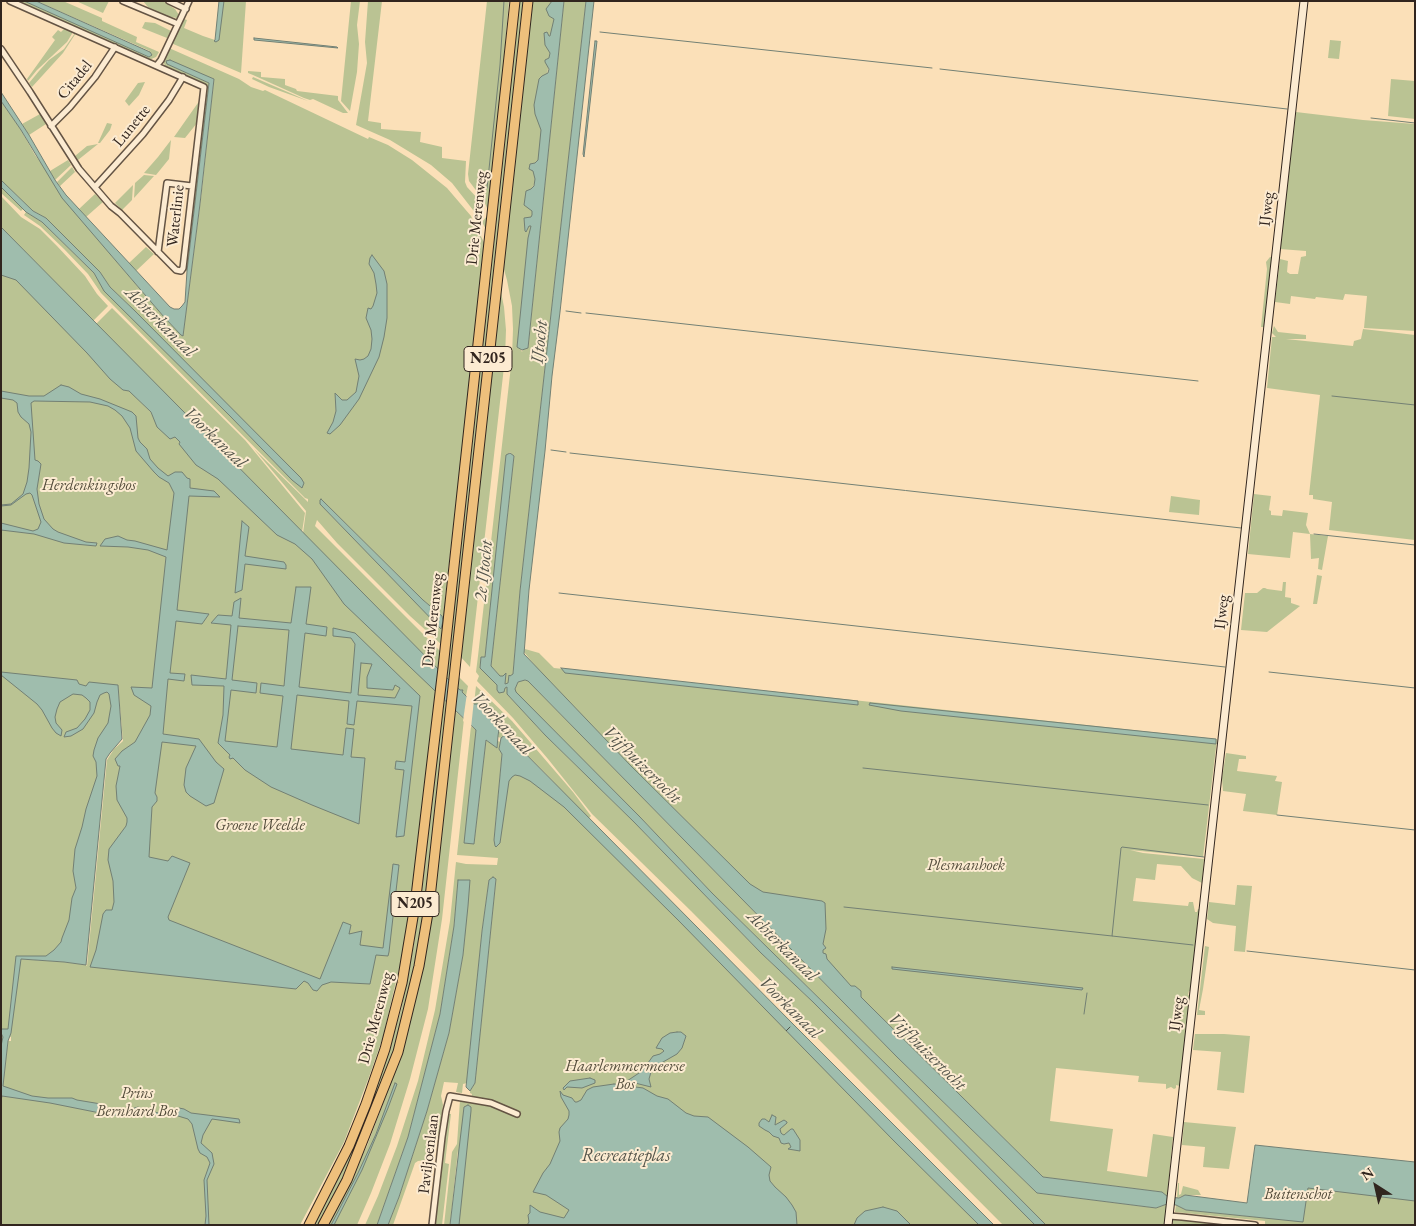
<!DOCTYPE html>
<html>
<head>
<meta charset="utf-8">
<style>
  body { margin:0 }
  #map { position:relative; width:1416px; height:1226px; overflow:hidden; background:#fbe0b8; font-family:"EB Garamond",serif }
  canvas { display:block }
  .frame { position:absolute; inset:0; border:2px solid #31251e; pointer-events:none }
  .north { position:absolute; left:1351px; top:1161px; width:50px; height:50px; -webkit-text-stroke:4px #fcebd1; paint-order:stroke; rotate:325deg; font-size:14px; font-weight:700; line-height:20px; text-align:center; color:#31251e }
  .north::after { content:''; display:block; margin:auto; width:18px; height:22px; background:#31251e; clip-path:polygon(50% 0,100% 100%,50% 72%,0 100%) }
</style>
</head>
<body>
<div id="map">
<canvas width="1416" height="1226"></canvas>
<div class="frame"></div>
<div class="north">N</div>
</div>
<script>
const ctx = document.querySelector('canvas').getContext('2d');
ctx.lineJoin = 'round';
function paint(path, color) {
  ctx.fillStyle = color;
  ctx.fill(path, 'evenodd');
}
function toPath(rows) {
  const path = new Path2D();
  for (const r of rows) {
    path.moveTo(r[0], r[1]);
    for (let i = 2; i < r.length; i += 2) path.lineTo(r[i], r[i + 1]);
  }
  return path;
}
function stroke(path, color, width, dash) {
  ctx.strokeStyle = color;
  ctx.lineWidth = width;
  ctx.lineCap = dash ? 'butt' : 'round';
  ctx.setLineDash(dash || []);
  ctx.stroke(path);
}
function drawText(font, color, halo, rows, align = 'center') {
  ctx.font = font + ' "EB Garamond",serif';
  ctx.lineWidth = 4;
  ctx.setLineDash([]);
  ctx.textBaseline = 'middle';
  ctx.strokeStyle = halo;
  ctx.fillStyle = color;
  for (const [text, x, y, turn = 0] of rows) {
    ctx.save();
    ctx.translate(x, y);
    ctx.rotate((+turn || 0) * Math.PI / 180);
    ctx.textAlign = isNaN(turn) ? turn : align;
    if (halo) ctx.strokeText(text, 0, 0);
    ctx.fillText(text, 0, 0);
    ctx.restore();
  }
}
paint(toPath([
  [18,1,24,1,149,57,151,56,150,51,36,1,63,1,102,18,102,21,137,37,136,42,159,52,156,57,149,60],
  [76,1,109,1,103,13],
  [143,1,163,1,175,9,179,15,177,18,164,16,148,7],
  [223,1,246,1,241,73,171,43,184,19,187,20,184,28,203,36,215,40,216,42],
  [351,1,360,1,357,25,359,44,357,72,350,111,341,101],
  [368,1,382,1,368,121,381,123,381,129,421,132,420,142,442,147,442,158,466,161,465,182,467,187,479,200,483,208,483,215,480,219,452,183,431,165,390,140,356,125,367,63,365,42],
  [487,1,509,1,488,233,482,222,487,216,487,208,484,201,469,181,468,174],
  [518,1,525,1,450,681,445,676],
  [531,1,553,1,555,17,552,33,548,37,550,53,541,123,541,146,537,179,531,190,533,205,531,238,518,348,520,348,522,352,523,349,528,348,564,1,586,1,520,591,513,674,510,677,508,683,505,684,505,674,503,676,500,676,491,666,514,456,512,455,510,452,508,454,485,658,482,657,480,668,497,685,505,688,507,687,507,694,545,735,634,822,761,953,813,1002,1035,1225,1003,1225,691,911,592,814,548,759,513,718,477,681,479,676,476,672,478,656,512,357,513,329,512,306,507,280,503,266],
  [145,22,155,23,171,31,167,38,142,28],
  [65,28,73,32,67,42,37,70,28,81,27,79,60,33,55,40,52,37,58,30,61,32],
  [75,33,76,33,63,53,32,87,29,83,39,71,49,60,64,49],
  [1330,40,1341,41,1339,59,1328,58],
  [169,48,239,79,251,87,263,91,265,90,368,139,369,137,388,145,412,160,447,188,471,216,475,225,474,226,476,229,477,229,485,244,445,599,447,614,442,645,410,616,337,543,317,520,315,526,441,652,439,670,358,589,437,694,416,858,416,875,414,876,402,957,393,994,383,1037,369,1077,344,1142,300,1225,1,1225,1,1100,8,1041,11,1041,11,1037,8,1036,1,1079,1,675,78,684,1,673,1,259,175,437,220,479,301,548,306,511,254,449,308,502,308,499,305,498,101,293,88,274,64,249,40,226,24,215,26,212,42,222,94,273,105,291,231,417,292,480,135,311,110,287,100,272,46,218,33,211,1,180,1,101,21,130,35,155,111,255,164,317,181,335,183,335,201,198,214,79,168,64,209,83,187,271,186,271,184,269,187,258,186,257,187,249,188,248,190,224,191,223,195,190,194,189,201,132,200,132,202,115,204,114,206,86,165,67,163,59],
  [321,499,423,600,442,616,442,629,320,504],
  [118,686,123,741,114,749,107,760,87,966,86,965,64,962,21,959,19,957,77,961,115,698,101,687],
  [248,71,261,72,261,77,285,79,285,85,296,89,297,91,338,96,338,100,348,113,343,113,313,99,310,100,304,98,253,75,248,73],
  [253,77,290,93,308,101,269,87,252,79],
  [1391,79,1415,81,1415,119,1388,116],
  [145,82,139,95,129,106,125,101,138,83],
  [200,100,197,123,185,138,174,137],
  [1296,112,1363,120,1415,124,1415,331,1364,328,1367,296,1345,294,1343,300,1316,297,1315,299,1291,296,1290,304,1275,302,1280,259,1288,261,1287,272,1290,274,1298,274,1301,257,1306,256,1306,251,1280,249],
  [40,114,46,124,29,135,22,124],
  [107,123,112,124,110,130,100,143,98,143],
  [171,140,169,159,156,175,144,173,158,157],
  [98,144,78,160,75,156,87,146],
  [68,160,71,165,55,180,50,171],
  [72,167,75,172,60,186,57,182],
  [144,175,154,176,134,198,135,183],
  [133,185,132,200,122,210,115,203],
  [1,187,23,209,21,211,1,193],
  [95,194,103,202,86,217,79,209],
  [1,196,21,217,40,229,57,246,85,276,97,294,108,306,93,321,1,227],
  [146,247,154,254,136,271,129,263],
  [1270,257,1274,257,1266,327,1261,327,1267,269,1266,262],
  [500,287,504,307,506,330,505,358,470,667,459,655],
  [112,308,245,440,305,513,302,532,96,324],
  [1274,326,1278,332,1306,335,1306,339,1286,339,1353,346,1354,341,1361,339,1363,329,1415,335,1415,540,1329,530,1332,502,1313,499,1313,495,1309,495,1320,395,1267,388,1272,337,1276,337,1272,333],
  [1254,494,1271,496,1269,510,1271,511,1271,515,1282,516,1283,510,1308,513,1306,525,1310,534,1328,536,1322,570,1318,569,1319,558,1311,559,1310,534,1293,532,1290,558,1248,554],
  [1171,496,1200,500,1199,515,1169,512],
  [1317,575,1322,576,1317,604,1313,604],
  [1283,582,1286,582,1285,597,1291,598,1291,603,1300,606,1267,632,1241,630,1245,593,1257,593,1263,588,1265,588,1267,589,1282,591],
  [525,649,539,653,554,668,1217,739,1203,857,1130,850,1143,853,1204,859,1202,883,1192,878,1181,866,1157,864,1155,880,1136,878,1133,901,1188,906,1189,902,1193,902,1195,912,1197,912,1198,909,1201,909,1191,991,1189,991,1188,995,1190,996,1180,1086,1176,1085,1176,1088,1174,1089,1171,1087,1166,1089,1166,1084,1138,1082,1139,1076,1056,1068,1050,1121,1113,1129,1107,1171,1147,1177,1153,1134,1173,1137,1167,1197,1162,1192,1043,1177,875,1011,861,997,855,986,852,987,630,765,536,667,524,652],
  [457,675,468,686,466,696,457,687],
  [524,680,528,681,897,1057,1037,1193,1156,1208,1167,1204,1164,1225,1046,1225,893,1071,712,893,640,817,515,692,515,689,518,682],
  [476,686,512,721,573,792,591,816,588,819,545,773,506,734,501,738,498,737,499,729,485,713,485,708,482,705,474,704],
  [442,698,448,703,423,928,408,1002,388,1075,362,1141,320,1225,313,1225,353,1146,370,1105,383,1070,401,1010,414,944],
  [454,710,464,719,442,919,428,1009,410,1079,390,1144,371,1193,357,1225,326,1225,367,1146,395,1072,415,1001,424,957],
  [471,726,476,730,474,844,486,740,497,747,498,741,500,742,499,749,502,754,494,840,495,846,508,767,549,789,982,1225,458,1225,458,1150,450,1225,444,1225,452,1152,457,1144,460,1100,471,1101,472,1094,470,1093,470,1091,475,1083,496,879,489,880,482,931,467,1083,463,1084,462,1093,456,1092,458,1083,444,1082,441,1096,443,1105,440,1128,435,1146,427,1160,418,1161,415,1163,393,1225,388,1225,399,1197,427,1111,449,1033,463,955,469,880,458,881,454,926,440,1014,408,1137,377,1225,365,1225,378,1196,397,1146,418,1081,435,1010,450,921,456,862,466,864,497,865,498,858,457,855],
  [1226,753,1246,756,1246,759,1239,759,1237,771,1277,776,1275,781,1282,782,1277,815,1243,811,1246,794,1223,791,1222,778],
  [1237,885,1252,886,1245,952,1234,951,1236,926,1213,923,1207,919,1209,902,1235,905],
  [1205,946,1209,947,1203,989,1199,1010,1205,1011,1205,1015,1197,1015],
  [1195,1034,1224,1034,1250,1036,1244,1093,1217,1090,1221,1052,1193,1050],
  [448,1114,451,1114,445,1163,449,1164,442,1225,435,1225],
  [1184,1122,1236,1127,1229,1169,1203,1167,1205,1147,1182,1145],
  [1272,1162,1415,1180,1415,1225,1265,1225,1265,1221,1175,1212,1176,1205,1186,1210,1265,1218],
  [1178,1183,1179,1183,1179,1195,1181,1194,1183,1186,1198,1190,1201,1195,1185,1195,1177,1198],
  [1173,1219,1181,1219,1236,1225,1173,1225]
]), '#bac393');
const water = toPath([
  [24,1,36,1,150,52,152,55,149,57,24,1],
  [219,1,224,1,219,40,216,42,214,41,215,40,219,1],
  [552,1,564,1,528,348,522,350,517,347,528,238,531,226,529,226,526,232,525,231,524,218,531,217,532,215,532,211,524,205,526,191,531,189,534,186,535,179,533,171,529,169,530,164,535,163,538,160,541,130,535,114,534,105,539,79,542,76,548,73,549,69,545,62,545,60,549,58,550,53,545,45,544,33,547,32,549,36,550,36,554,19,549,16,546,9,552,1],
  [586,1,594,1,560,312,552,376,545,451,529,590,524,654,630,765,750,884,763,892,822,901,825,903,826,929,823,944,826,948,823,950,823,953,826,954,827,959,851,986,855,986,861,991,861,997,875,1011,1043,1177,1162,1192,1168,1197,1179,1198,1185,1195,1247,1203,1255,1145,1415,1162,1415,1201,1308,1188,1303,1222,1186,1210,1176,1205,1167,1204,1156,1208,1037,1193,897,1057,528,681,525,680,518,682,515,689,516,692,640,817,712,893,893,1071,1046,1225,1035,1225,813,1002,761,953,634,822,545,735,507,694,507,687,505,688,504,692,499,693,497,690,497,685,480,668,481,657,485,657,506,455,510,453,514,456,491,666,500,676,503,676,506,673,505,684,508,683,509,675,510,676,513,674,520,591,586,1],
  [254,38,337,47,338,48,254,40,254,38],
  [595,41,597,41,584,157,583,154,595,41],
  [170,60,214,79,200,204,183,336,181,335,164,317,62,198,21,130,1,101,1,92,29,135,55,180,66,195,170,307,174,309,179,309,182,306,185,302,187,271,209,83,167,64,166,61,170,60],
  [1,180,33,211,46,218,100,272,110,287,135,311,301,478,304,483,302,488,292,480,231,417,104,291,94,273,42,222,26,212,1,187,1,180],
  [1,227,450,681,460,690,463,690,462,692,474,704,483,704,486,707,485,713,499,729,498,736,497,748,486,740,474,844,464,843,476,730,344,604,312,559,295,544,277,535,218,479,196,465,179,444,180,442,175,437,170,439,157,427,151,412,129,391,123,390,110,379,87,353,16,280,1,275,1,227],
  [372,255,384,271,387,284,387,318,384,337,379,357,359,399,340,425,330,434,327,433,333,422,336,411,335,393,342,400,347,400,356,392,359,376,355,359,360,360,364,359,368,356,371,349,372,339,371,330,366,318,368,308,371,309,373,306,377,293,376,284,374,273,369,264,370,258,372,255],
  [61,385,69,387,81,394,100,399,132,412,136,416,138,438,140,442,147,449,150,459,158,468,168,476,175,472,182,472,187,478,190,479,190,488,214,491,220,497,189,496,177,610,209,614,202,624,176,621,170,673,185,674,184,681,168,679,163,734,199,739,216,762,224,769,214,803,206,806,190,796,186,792,184,785,186,768,196,746,162,742,155,793,157,797,157,801,152,807,149,857,168,861,172,856,190,863,168,917,169,920,320,979,343,922,351,925,349,934,362,931,360,945,383,948,393,864,399,865,389,952,388,956,376,955,370,984,331,982,322,985,317,991,313,990,308,983,304,981,296,989,90,967,96,950,103,914,106,910,112,910,114,902,113,881,108,860,109,849,126,826,127,822,127,818,117,800,116,786,120,766,118,766,115,759,122,751,135,742,150,715,151,706,134,695,131,687,152,688,166,557,148,550,128,547,100,546,105,539,118,536,127,540,135,541,167,550,174,493,169,483,159,477,154,472,136,451,130,428,122,416,115,410,108,406,90,402,34,401,31,403,35,460,38,461,41,464,37,489,39,504,44,519,53,529,58,532,86,542,97,543,96,546,64,543,34,534,1,530,1,523,33,531,38,529,41,522,32,495,30,493,26,494,11,505,1,506,1,505,11,504,23,494,27,482,29,468,31,432,29,424,21,417,18,412,17,403,13,400,1,398,1,391,29,396,44,396,61,385],
  [321,499,423,600,442,616,443,621,441,629,320,504,320,500,321,499],
  [242,521,249,527,245,556,284,562,286,565,286,569,245,564,242,590,235,593,242,521],
  [296,587,311,587,306,624,327,627,326,636,305,633,299,687,351,693,355,644,351,638,333,636,333,628,355,633,420,696,404,836,396,837,404,770,395,769,396,761,405,762,412,706,357,701,354,725,347,724,349,701,297,695,291,749,343,755,346,728,354,729,351,757,365,758,359,824,312,805,271,787,245,770,233,758,230,759,229,757,230,755,218,743,223,715,224,686,192,685,191,675,226,679,231,625,211,623,218,615,232,616,234,602,241,598,239,618,291,623,296,587],
  [238,626,289,630,284,686,261,683,260,693,283,696,277,747,225,741,231,690,256,693,257,683,232,680,238,626],
  [361,663,372,664,367,677,367,688,393,690,395,685,400,688,395,698,358,695,361,663],
  [561,668,858,701,858,705,565,673,561,668],
  [1,672,77,680,79,684,86,686,89,682,118,685,122,739,110,753,106,759,86,965,64,962,21,959,11,1033,8,1041,3,1086,32,1096,48,1098,72,1098,77,1100,101,1104,114,1112,125,1113,131,1109,138,1107,147,1111,159,1113,170,1113,179,1108,184,1109,191,1113,239,1119,240,1123,212,1119,203,1135,201,1143,212,1153,214,1164,207,1180,209,1225,205,1225,206,1216,204,1180,210,1163,207,1157,200,1153,198,1149,192,1124,188,1119,178,1116,150,1115,135,1113,122,1116,110,1115,50,1103,2,1096,1,1100,1,1046,3,1037,1,1033,1,1029,8,1029,16,956,46,956,54,950,61,942,62,938,69,920,72,898,76,888,73,871,75,849,82,827,86,809,97,776,96,762,93,756,94,750,98,738,108,723,111,706,109,694,107,692,104,693,100,695,97,702,94,713,83,729,71,736,64,737,66,732,77,728,85,719,90,710,90,702,86,698,82,695,73,694,60,702,57,709,55,717,56,723,62,730,61,736,56,733,52,728,42,710,37,704,1,675,1,672],
  [870,703,1216,739,1216,744,901,711,869,705,870,703],
  [506,734,793,1024,994,1225,979,1225,894,1141,679,921,564,807,530,781,520,776,515,775,512,777,509,781,500,843,496,847,495,846,494,840,502,754,499,749,501,738,506,734],
  [493,877,496,879,480,1035,475,1083,470,1091,466,1087,482,931,489,880,493,877],
  [458,880,470,880,468,906,463,955,449,1033,427,1111,399,1197,388,1225,377,1225,408,1137,440,1014,454,926,458,880],
  [892,967,1083,988,1082,990,892,969,892,967],
  [677,1032,681,1032,686,1036,682,1048,677,1054,656,1066,651,1072,649,1079,651,1087,627,1081,642,1071,653,1056,660,1054,664,1051,662,1049,656,1048,662,1038,670,1033,677,1032],
  [590,1078,595,1080,595,1083,582,1088,567,1087,564,1090,563,1088,570,1081,590,1078],
  [395,1083,397,1084,388,1108,362,1170,334,1225,331,1225,358,1173,376,1134,395,1083],
  [614,1084,643,1088,657,1096,668,1099,686,1113,694,1116,708,1117,748,1147,771,1167,769,1175,770,1181,775,1187,786,1197,792,1205,796,1212,797,1225,527,1225,529,1222,528,1215,530,1213,530,1205,540,1212,564,1218,569,1210,546,1195,533,1192,543,1173,550,1164,560,1141,559,1132,560,1128,568,1119,569,1115,569,1111,561,1097,560,1091,563,1095,572,1098,575,1102,577,1102,581,1100,587,1090,593,1087,614,1084],
  [468,1105,471,1107,471,1111,459,1225,450,1225,464,1107,468,1105],
  [772,1115,776,1117,775,1125,784,1120,787,1122,787,1123,780,1129,781,1133,782,1134,784,1135,791,1129,793,1129,800,1140,800,1151,788,1149,791,1147,789,1143,784,1144,781,1143,779,1138,773,1136,769,1132,765,1130,759,1126,759,1123,762,1119,765,1119,769,1122,772,1115],
  [883,1207,897,1211,911,1225,854,1225,857,1218,865,1211,883,1207]
]);
paint(water, '#9fbdad');
stroke(water, '#738074', 1);
paint(toPath([
  [467,693,474,700,471,728,463,721]
]), '#fbe0b8');
stroke(toPath([
  [600,32,932,68],
  [940,69,1287,109],
  [1371,118,1415,123],
  [487,188,500,65,504,1],
  [566,311,581,313],
  [586,313,1198,381],
  [1332,396,1415,405],
  [551,450,566,452],
  [570,453,1241,528],
  [1314,534,1415,545],
  [559,593,1225,667],
  [1269,672,1415,688],
  [863,768,1208,805],
  [1277,815,1415,830],
  [844,907,1112,936],
  [1193,945,1112,936,1121,848,1122,847,1204,857],
  [1247,951,1415,970],
  [1084,1014,1087,993]
]), '#738074', 1);
stroke(toPath([
  [786,1031,793,1024]
]), '#525349', 1, [6, 5]);
const street = toPath([
  [123,1,178,24],
  [169,1,186,9],
  [1,49,30,92,79,169,111,206,120,213,176,270,181,271,183,268,204,87,10,1],
  [157,65,161,60,189,1],
  [51,126,70,107,95,77,115,47],
  [95,187,143,134,169,100,183,77],
  [158,252,167,183,192,186],
  [1169,1216,1182,1217,1255,1225],
  [432,1225,442,1137,446,1111,450,1096,491,1103,517,1114]
]);
const secondary = toPath([
  [1168,1225,1304,1]
]);
const highway = toPath([
  [309,1225,349,1146,366,1104,385,1049,402,983,415,905,443,668,515,1],
  [323,1225,347,1180,398,1052,419,966,429,907,528,1]
]);
stroke(street, '#645444', 8);
stroke(secondary, '#31251e', 9);
stroke(highway, '#31251e', 11);
stroke(street, '#fcebd1', 5);
stroke(secondary, '#fcebd1', 7);
stroke(highway, '#eec07c', 9);
for (const [x, y, w] of [
  [488,359,48],
  [415,904,48]
]) {
  const box = new Path2D();
  box.roundRect(x - w / 2, y - 12.5, w, 25, 4);
  ctx.fillStyle = '#fcebd1';
  ctx.fill(box);
  stroke(box, '#31251e', 1);
}
drawText('bold 15px', '#31251e', null, [
  ["N205",488,359],
  ["N205",415,904]
]);
drawText('16px', '#31251e', '#fcebd1', [
  ["Citadel",75,80,-51],
  ["Lunette",132,126,-51],
  ["IJweg",1267,209,-84],
  ["Waterlinie",176,216,-84],
  ["Drie Merenweg",477,218,-84],
  ["IJweg",1222,612,-84],
  ["Drie Merenweg",433,620,-84],
  ["IJweg",1177,1014,-83],
  ["Drie Merenweg",376,1018,-75],
  ["Paviljoenlaan",429,1154,-83]
]);
drawText('italic 16px', '#534c3b', '#fcebd1', [
  ["Herdenkingsbos",89,486],
  ["Groene Weelde",260,826],
  ["Plesmanhoek",966,866],
  ["Haarlemmermeerse",625,1067],
  ["Bos",625,1085],
  ["Prins",137,1094],
  ["Bernhard Bos",137,1112],
  ["Buitenschot",1298,1195]
]);
drawText('italic 18px', '#525349', '#fcebd1', [
  ["Achterkanaal",160,322,45],
  ["IJtocht",540,342,-84],
  ["Voorkanaal",215,438,44],
  ["2e IJtocht",484,571,-84],
  ["Voorkanaal",502,724,47],
  ["Vijfhuizertocht",642,765,45],
  ["Achterkanaal",782,946,45],
  ["Voorkanaal",790,1008,45],
  ["Vijfhuizertocht",927,1052,45],
  ["Recreatieplas",626,1156]
]);
</script>
</body>
</html>
